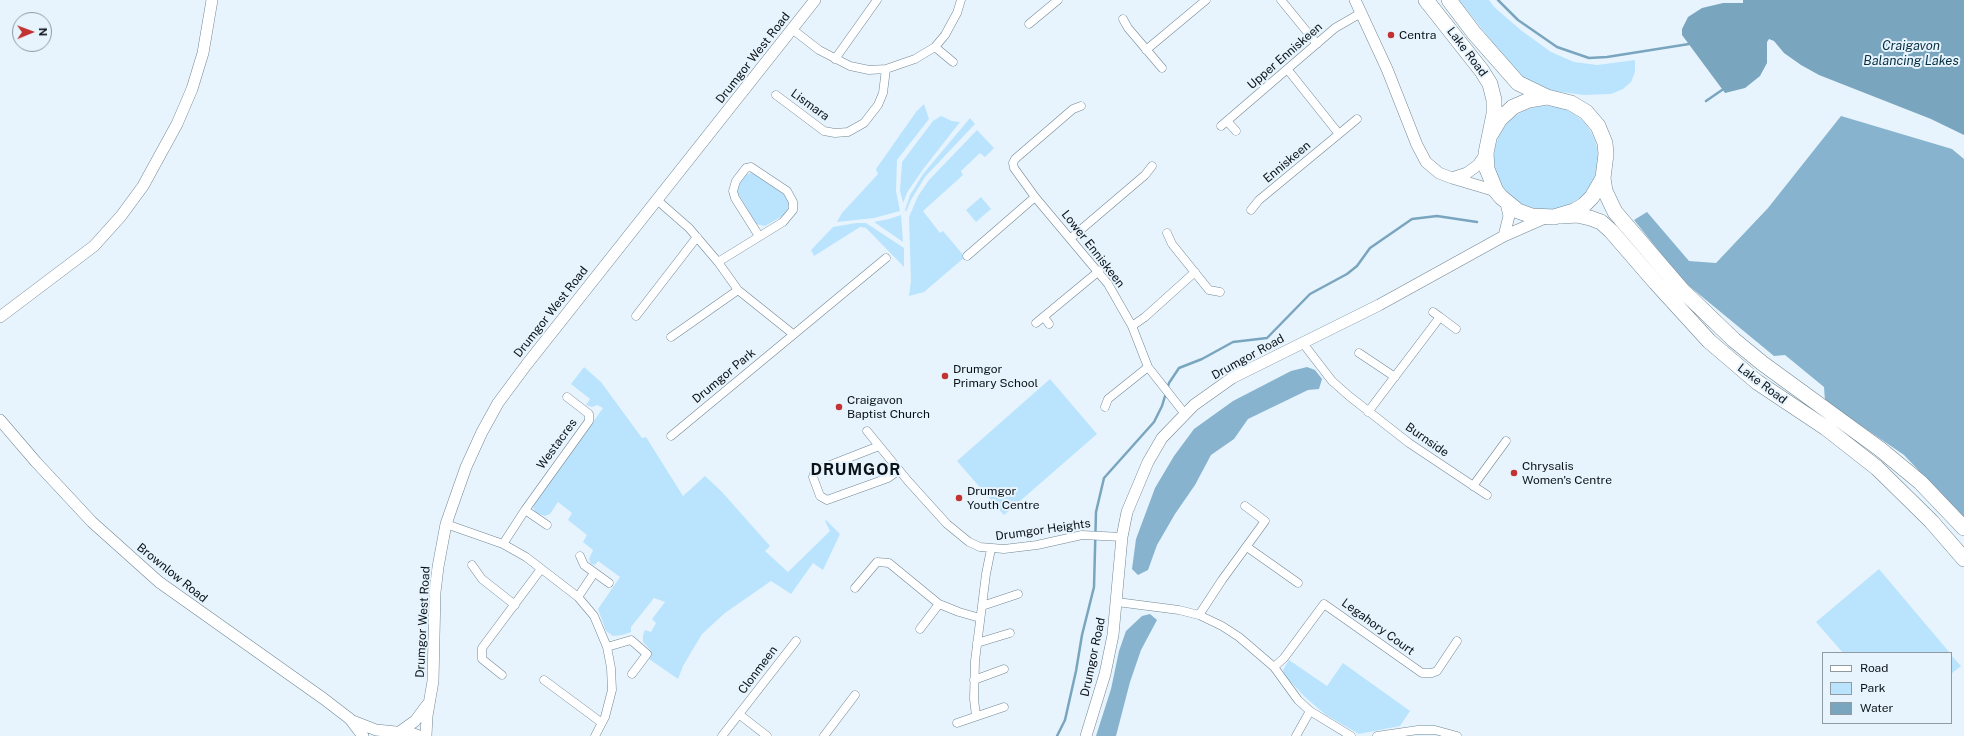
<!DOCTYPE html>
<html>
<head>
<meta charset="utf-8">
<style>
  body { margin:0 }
  #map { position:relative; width:1964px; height:736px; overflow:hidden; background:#e7f4fd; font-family:"Public Sans",sans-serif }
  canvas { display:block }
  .legend { position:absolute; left:1822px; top:652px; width:130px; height:72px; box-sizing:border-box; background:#e7f4fd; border:1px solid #8f9aa1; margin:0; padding:5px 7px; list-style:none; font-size:12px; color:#0a1217 }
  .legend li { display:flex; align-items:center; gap:8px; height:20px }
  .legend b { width:20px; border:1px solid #8f9aa1 }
  .north { position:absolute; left:12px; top:12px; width:40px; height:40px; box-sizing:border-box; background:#e7f4fd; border:1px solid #8f9aa1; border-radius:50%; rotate:89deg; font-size:11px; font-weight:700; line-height:16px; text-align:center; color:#0a1217 }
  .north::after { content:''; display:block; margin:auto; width:14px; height:18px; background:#c13231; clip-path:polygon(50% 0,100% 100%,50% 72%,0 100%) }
</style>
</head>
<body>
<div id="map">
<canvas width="1964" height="736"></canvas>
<ul class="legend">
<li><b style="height:5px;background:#fff"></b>Road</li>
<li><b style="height:11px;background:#bae4fe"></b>Park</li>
<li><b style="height:11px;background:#7aa5bf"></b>Water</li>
</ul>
<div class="north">N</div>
</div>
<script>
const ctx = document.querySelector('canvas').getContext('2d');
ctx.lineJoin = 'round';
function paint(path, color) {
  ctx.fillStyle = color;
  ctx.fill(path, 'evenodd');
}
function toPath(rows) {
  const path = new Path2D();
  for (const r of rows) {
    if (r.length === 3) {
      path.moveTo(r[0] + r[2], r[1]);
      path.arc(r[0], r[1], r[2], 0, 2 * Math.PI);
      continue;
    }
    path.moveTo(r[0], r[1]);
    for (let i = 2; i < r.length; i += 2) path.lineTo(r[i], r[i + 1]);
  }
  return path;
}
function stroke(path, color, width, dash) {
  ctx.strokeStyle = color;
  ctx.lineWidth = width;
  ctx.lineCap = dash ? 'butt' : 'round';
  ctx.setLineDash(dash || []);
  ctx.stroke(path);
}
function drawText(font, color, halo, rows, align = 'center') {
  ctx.font = font + ' "Public Sans",sans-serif';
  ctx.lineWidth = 4;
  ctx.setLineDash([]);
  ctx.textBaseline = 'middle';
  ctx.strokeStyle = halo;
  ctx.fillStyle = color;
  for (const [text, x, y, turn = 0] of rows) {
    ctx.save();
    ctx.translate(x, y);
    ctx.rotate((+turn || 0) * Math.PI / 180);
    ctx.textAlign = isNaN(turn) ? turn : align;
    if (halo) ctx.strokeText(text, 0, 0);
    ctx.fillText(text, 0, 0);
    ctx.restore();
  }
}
paint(toPath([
  [1459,0,1489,0,1494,7,1522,31,1551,52,1574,62,1597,65,1635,60,1635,72,1631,82,1623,89,1611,94,1584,95,1546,90,1525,80,1511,66],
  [924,104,929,119,897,160,896,191,900,211,874,218,837,222,842,213,878,174,876,169,916,112],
  [1546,158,52],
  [941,116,952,121,960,122,924,168,908,191,903,203,900,191,902,162,933,121],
  [970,118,975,124,925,177,911,200,906,212,905,210,910,195,923,174],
  [977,130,994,148,985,157,980,153,961,171,963,175,923,211,940,233,943,231,965,257,924,292,909,296,911,281,909,217,918,196,929,180],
  [750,173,755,173,784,194,789,203,786,214,765,226,756,224,737,192,738,185,744,176],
  [981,197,991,209,976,222,966,210],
  [901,215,903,242,874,222,889,219],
  [856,223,866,223,904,248,904,267,866,228,860,227,814,256,811,250,833,227],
  [584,367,601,382,642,438,646,437,683,496,705,476,722,492,770,546,765,551,788,572,830,531,825,521,826,520,840,534,823,570,813,563,791,594,771,581,725,613,702,634,683,666,678,679,649,659,651,651,643,642,643,635,645,630,651,632,656,623,652,619,665,602,654,598,631,627,631,632,622,635,613,636,606,631,598,609,620,577,598,561,595,565,591,564,589,559,593,550,583,542,587,535,568,520,572,513,558,502,550,514,545,516,535,513,533,506,603,408,597,405,592,407,586,405,590,399,571,384],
  [1050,379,1097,434,1004,515,957,461],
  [1879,569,1950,653,1843,653,1816,622],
  [1951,655,1961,666,1951,674],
  [1289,660,1327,686,1343,663,1410,711,1400,726,1359,734,1326,715,1305,697,1285,676,1283,670]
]), '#bae4fe');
paint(toPath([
  [1841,116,1952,149,1964,159,1964,518,1904,455,1825,401,1824,387,1785,355,1774,356,1683,281,1634,220,1647,212,1689,261,1716,263,1768,208],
  [1307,367,1315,370,1322,379,1319,389,1308,390,1248,419,1234,439,1211,455,1195,485,1175,514,1157,545,1148,570,1138,575,1132,569,1136,539,1155,488,1174,456,1194,429,1233,401,1291,371],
  [1150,614,1157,620,1141,650,1130,682,1116,736,1096,736,1111,689,1119,651,1126,631,1142,616]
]), '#88b3ce');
paint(toPath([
  [1743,0,1964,0,1964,135,1931,119,1819,75,1801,65,1784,53,1774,41,1769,39,1767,42,1767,63,1760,76,1745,88,1725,93,1682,35,1682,29,1688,17,1702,8,1723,3,1743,3]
]), '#7aa5bf');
stroke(toPath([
  [1498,0,1518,20,1557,47,1589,58,1607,57,1689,44],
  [1706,101,1722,90],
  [1057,736,1065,720,1076,671,1082,635,1094,587,1096,512,1104,478,1154,422,1162,406,1169,383,1179,368,1202,359,1233,342,1267,338,1310,294,1347,274,1357,266,1370,248,1412,219,1437,216,1477,222]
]), '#7aa5bf', 2.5);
const street = toPath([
  [1281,0,1317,44],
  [1123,19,1128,28,1162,68],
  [1029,24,1058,0],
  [792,29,819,50,850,66,869,70,886,69,915,59,935,47,945,35,957,13,961,0],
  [935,47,953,62],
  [1146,50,1206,0],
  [835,59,877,0],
  [776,95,824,131,835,133,848,132,864,123,878,105,883,93,886,69],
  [1081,106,1073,109,1015,159,1013,163,1014,168,1035,197,1108,284,1132,326,1148,367,1185,414],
  [1227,121,1236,131],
  [1221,126,1335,28,1361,13],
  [1339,134,1357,119],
  [657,200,689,228,718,262,738,290,793,334],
  [1251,210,1259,200,1339,134,1288,70],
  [1167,233,1172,244,1209,290,1220,292],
  [1071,238,1145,175,1152,166],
  [967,256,1035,197],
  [718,262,783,222,793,210,793,202,787,191,751,167,746,168,736,181,733,191,735,198,759,236],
  [636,316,697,237],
  [1044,317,1049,324],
  [1440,317,1456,329],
  [1036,323,1099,271],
  [1132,326,1145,317,1195,272],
  [671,337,738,290],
  [1302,342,1332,381,1349,396,1409,443,1487,495],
  [1359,353,1395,377],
  [1105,407,1108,399,1148,367],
  [1368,412,1440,317,1433,312],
  [867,431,908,481,947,524,969,542,980,547,1004,549,1037,545,1082,535,1122,537],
  [671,436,886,258],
  [879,446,815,471,813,477,820,496,827,500,888,478,899,470],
  [1473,486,1506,441],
  [525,510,547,525],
  [446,524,503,544,526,557,578,597,594,616,607,647,611,668,612,690,605,717,595,736],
  [503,544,525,510,589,421,589,414,567,397],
  [1247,547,1298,583],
  [580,556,584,565,609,583],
  [472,565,482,579,515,605],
  [855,588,877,562,889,563,939,604,959,612,980,618],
  [578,597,594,573],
  [1117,602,1179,610,1199,615,1222,626,1239,637,1274,667,1298,700,1310,711,1351,736],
  [982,606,1018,594],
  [1199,615,1222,580,1265,521,1245,506],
  [920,629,939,604],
  [977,643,1010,633],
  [607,647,631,640,647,654,632,674],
  [1274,667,1284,658,1324,604,1422,673,1432,673,1437,671,1457,641],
  [502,675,482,659,482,648,541,569],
  [544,680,602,723],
  [974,680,1004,669],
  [740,715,767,736],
  [976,716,974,699,975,661,986,574,991,549],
  [957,723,1004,707],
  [722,736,796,641],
  [824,736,855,695],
  [1296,736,1310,711],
  [1377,736,1418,730,1435,730,1457,736]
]);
const secondary = toPath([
  [1355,0,1387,69,1417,145,1426,162,1439,173,1452,178,1496,191],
  [1452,178,1467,173,1478,165,1486,153],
  [1504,236,1509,216,1506,203],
  [0,317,94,246,121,216,143,186,177,124,192,89,203,53,212,0],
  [0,420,36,462,92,522,159,582,324,699,350,719,363,736],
  [353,721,376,730,396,732],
  [401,731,415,721,427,705],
  [398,732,409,732,419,736],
  [426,736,427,716,433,681,435,592,438,567,446,524,466,467,482,432,498,403,527,364,815,0],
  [1086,736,1105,674,1113,635,1122,537,1127,512,1148,462,1162,438,1194,405,1232,378,1379,305,1504,236,1545,218]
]);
const highway = toPath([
  [1426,0,1482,71,1490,84,1494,100,1494,114,1486,153,1487,169,1496,191,1501,197,1518,211,1532,216,1554,217,1574,211,1584,205,1592,197,1603,178,1606,154,1605,143,1598,126,1586,112,1571,103,1547,97,1529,100,1513,107,1500,119,1491,134],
  [1449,0,1474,33,1518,83,1547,97],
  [1603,178,1605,191,1615,212,1682,290,1734,340,1762,363,1880,449,1920,482,1964,528],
  [1562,216,1577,215,1590,218,1601,222,1611,231,1656,283,1709,341,1757,382,1826,428,1877,468,1931,521,1964,559]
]);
stroke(street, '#728794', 9);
stroke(secondary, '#728794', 12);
stroke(highway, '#728794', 16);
stroke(street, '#fff', 8);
stroke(secondary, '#fff', 11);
stroke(highway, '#fff', 15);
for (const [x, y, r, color] of [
  [1391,35,4,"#c13231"],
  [945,376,4,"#c13231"],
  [839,407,4,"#c13231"],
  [1514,473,4,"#c13231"],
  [959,498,4,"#c13231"]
]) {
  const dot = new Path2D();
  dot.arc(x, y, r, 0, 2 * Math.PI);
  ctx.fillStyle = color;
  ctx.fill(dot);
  stroke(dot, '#e7f4fd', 1.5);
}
drawText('12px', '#0a1217', '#e7f4fd', [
  ["Centra",1399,35],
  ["Drumgor",953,369],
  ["Primary School",953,383],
  ["Craigavon",847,400],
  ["Baptist Church",847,414],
  ["Chrysalis",1522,466],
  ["Women's Centre",1522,480],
  ["Drumgor",967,491],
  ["Youth Centre",967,505]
], 'left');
drawText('12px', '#0a1217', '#e7f4fd', [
  ["Lake Road",1467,52,53],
  ["Upper Enniskeen",1285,56,-41],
  ["Drumgor West Road",753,58,-52],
  ["Lismara",810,105,36],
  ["Enniskeen",1287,162,-40],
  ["Lower Enniskeen",1093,249,52],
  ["Drumgor West Road",551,312,-52],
  ["Drumgor Road",1248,357,-29],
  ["Drumgor Park",724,376,-40],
  ["Lake Road",1762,384,37],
  ["Burnside",1427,440,35],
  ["Westacres",557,444,-54],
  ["Drumgor Heights",1043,530,-8],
  ["Brownlow Road",172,573,39],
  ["Drumgor West Road",423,622,-87],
  ["Legahory Court",1378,627,36],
  ["Drumgor Road",1093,657,-78],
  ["Clonmeen",758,670,-53]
]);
drawText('italic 13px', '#082f42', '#e7f4fd', [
  ["Craigavon",1911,46],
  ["Balancing Lakes",1911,61]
]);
ctx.letterSpacing = '1px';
drawText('bold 16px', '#0a1217', '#e7f4fd', [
  ["DRUMGOR",856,470]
]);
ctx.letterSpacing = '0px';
</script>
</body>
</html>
